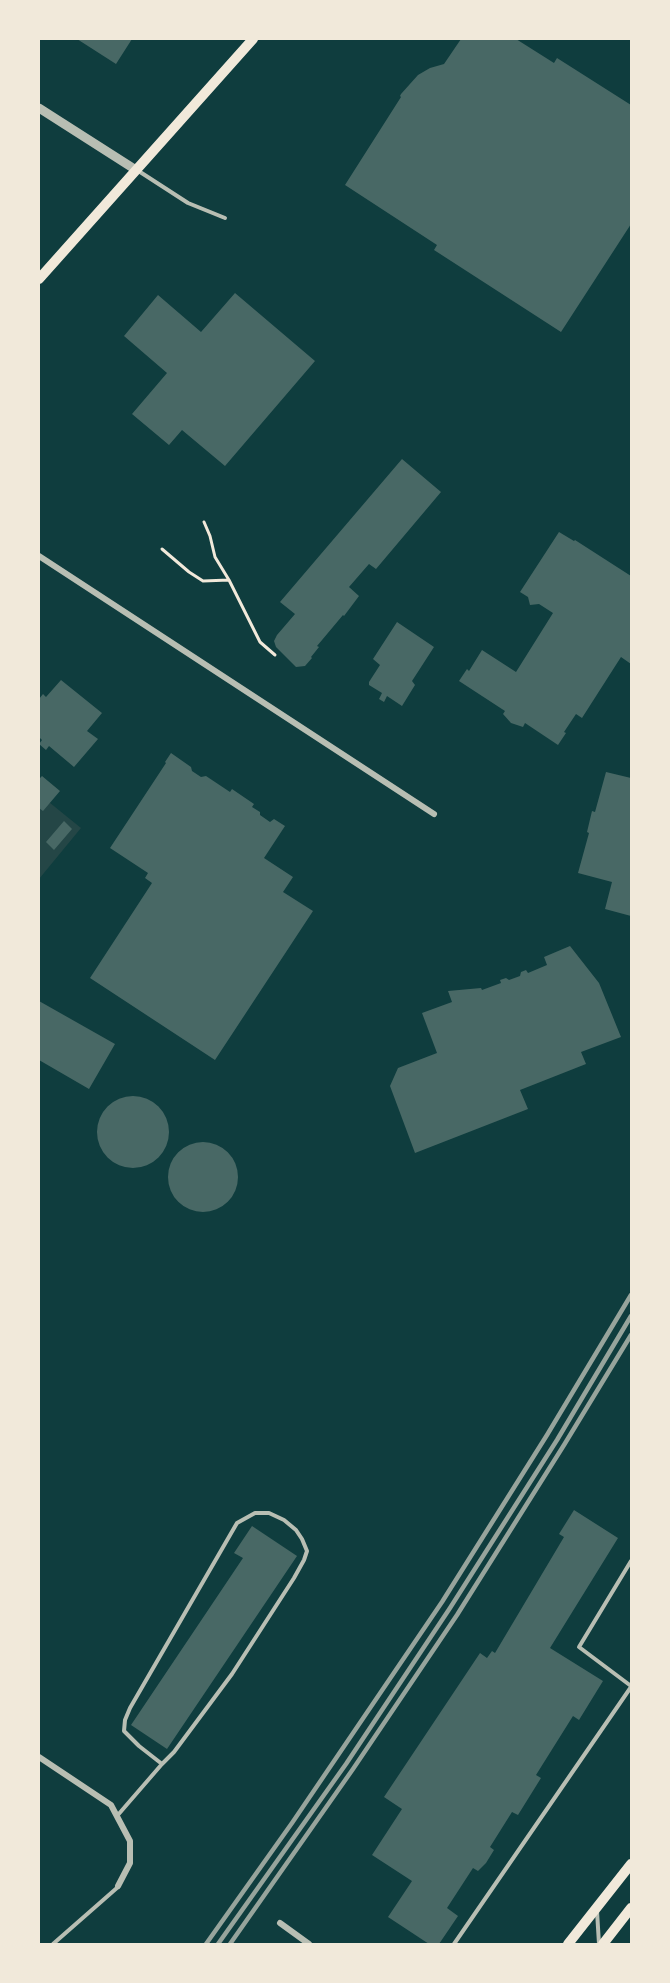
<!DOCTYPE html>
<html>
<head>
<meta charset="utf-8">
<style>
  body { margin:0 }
  #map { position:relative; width:670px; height:1983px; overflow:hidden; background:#0f3d3e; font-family:Helvetica,sans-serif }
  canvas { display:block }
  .frame { position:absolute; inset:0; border:40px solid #f1e9da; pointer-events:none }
</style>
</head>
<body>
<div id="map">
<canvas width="670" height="1983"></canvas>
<div class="frame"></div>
</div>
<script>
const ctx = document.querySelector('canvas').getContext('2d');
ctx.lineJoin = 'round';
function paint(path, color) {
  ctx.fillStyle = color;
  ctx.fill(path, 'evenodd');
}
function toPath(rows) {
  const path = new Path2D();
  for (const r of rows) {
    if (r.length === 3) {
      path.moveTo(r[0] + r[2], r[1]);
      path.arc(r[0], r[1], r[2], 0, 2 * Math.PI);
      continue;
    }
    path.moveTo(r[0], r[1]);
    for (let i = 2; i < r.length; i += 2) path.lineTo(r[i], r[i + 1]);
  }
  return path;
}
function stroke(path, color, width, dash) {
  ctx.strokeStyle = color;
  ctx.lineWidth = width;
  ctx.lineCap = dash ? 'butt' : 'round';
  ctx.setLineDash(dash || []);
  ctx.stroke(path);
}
paint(toPath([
  [39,794,81,828,39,879]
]), '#244646');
paint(toPath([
  [77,39,132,39,116,64],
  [461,39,516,39,554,63,557,58,631,105,631,224,561,332,434,250,437,245,345,185,401,97,400,96,401,94,418,75,430,68,444,64],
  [235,293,315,361,225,466,182,430,169,445,132,414,167,373,124,336,158,295,201,332],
  [402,459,441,492,376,569,369,564,349,587,359,596,344,616,343,615,317,646,319,647,311,657,312,658,305,666,296,667,276,647,274,641,277,635,295,614,280,602],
  [559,532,574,541,575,540,631,576,631,664,621,657,582,718,576,714,564,732,566,733,558,745,525,723,523,727,511,723,503,714,505,711,459,681,467,669,469,671,482,650,516,672,553,613,539,604,530,605,528,597,520,592],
  [397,622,434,647,412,681,415,685,402,706,387,696,384,702,379,699,382,693,369,685,369,682,380,665,373,659],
  [61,680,102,713,87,731,98,739,74,767,49,746,46,750,39,744,42,740,39,737,39,699,43,694,46,697],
  [171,753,191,767,192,771,201,777,206,776,230,792,232,789,254,804,252,807,260,812,260,815,270,822,274,819,285,826,264,858,293,877,283,892,313,911,215,1060,90,978,152,883,145,878,148,873,110,848,166,763,165,762],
  [606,772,631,778,631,916,605,909,612,882,578,873,589,833,587,832,592,811,595,812],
  [42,776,60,791,43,811,39,808,39,779],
  [64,821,72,829,54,850,46,842],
  [570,946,599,983,621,1037,581,1052,586,1064,520,1090,528,1109,415,1153,390,1086,398,1068,437,1053,422,1013,452,1002,448,991,481,988,482,990,501,983,500,980,506,978,509,980,520,976,521,972,526,970,528,973,547,965,544,957],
  [39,1001,115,1044,89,1089,39,1060],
  [133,1132,36],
  [203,1177,35],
  [574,1510,618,1538,550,1648,603,1681,579,1720,573,1716,536,1775,541,1778,518,1815,512,1812,490,1847,494,1850,486,1863,478,1871,473,1868,447,1908,458,1916,439,1944,429,1944,388,1917,412,1881,372,1855,402,1809,384,1797,480,1653,487,1658,492,1651,495,1653,564,1537,559,1534],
  [252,1526,297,1556,167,1749,131,1725,243,1558,234,1553]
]), '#486865');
stroke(toPath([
  [204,522,210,536,215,557,229,580],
  [162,549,189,572,203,581,229,580,260,642,275,655]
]), '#f1e9da', 3);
stroke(toPath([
  [137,170,188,203,225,218],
  [631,1561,579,1647,631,1686],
  [117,1816,162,1764,139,1746,124,1731,125,1720,130,1708,237,1523,255,1513,269,1513,284,1520,296,1530,302,1539,307,1551,304,1560,294,1578,232,1674,174,1752,162,1764],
  [597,1911,599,1944],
  [53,1944,118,1887],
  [454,1944,631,1687]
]), '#b8beb3', 4);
stroke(toPath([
  [39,556,434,814],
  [39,1757,111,1805,130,1841,130,1863,118,1886],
  [280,1923,309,1944]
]), '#b8beb3', 6);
stroke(toPath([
  [39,108,136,170]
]), '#b8beb3', 9);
stroke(toPath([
  [39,279,253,39],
  [568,1944,631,1864],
  [603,1944,631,1908]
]), '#f1e9da', 10);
stroke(toPath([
  [206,1944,292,1823,442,1602,547,1435,631,1295],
  [218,1944,346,1764,450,1608,557,1440,631,1316],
  [230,1944,353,1769,457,1615,564,1445,631,1335]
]), '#97a49c', 4.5);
</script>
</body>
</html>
